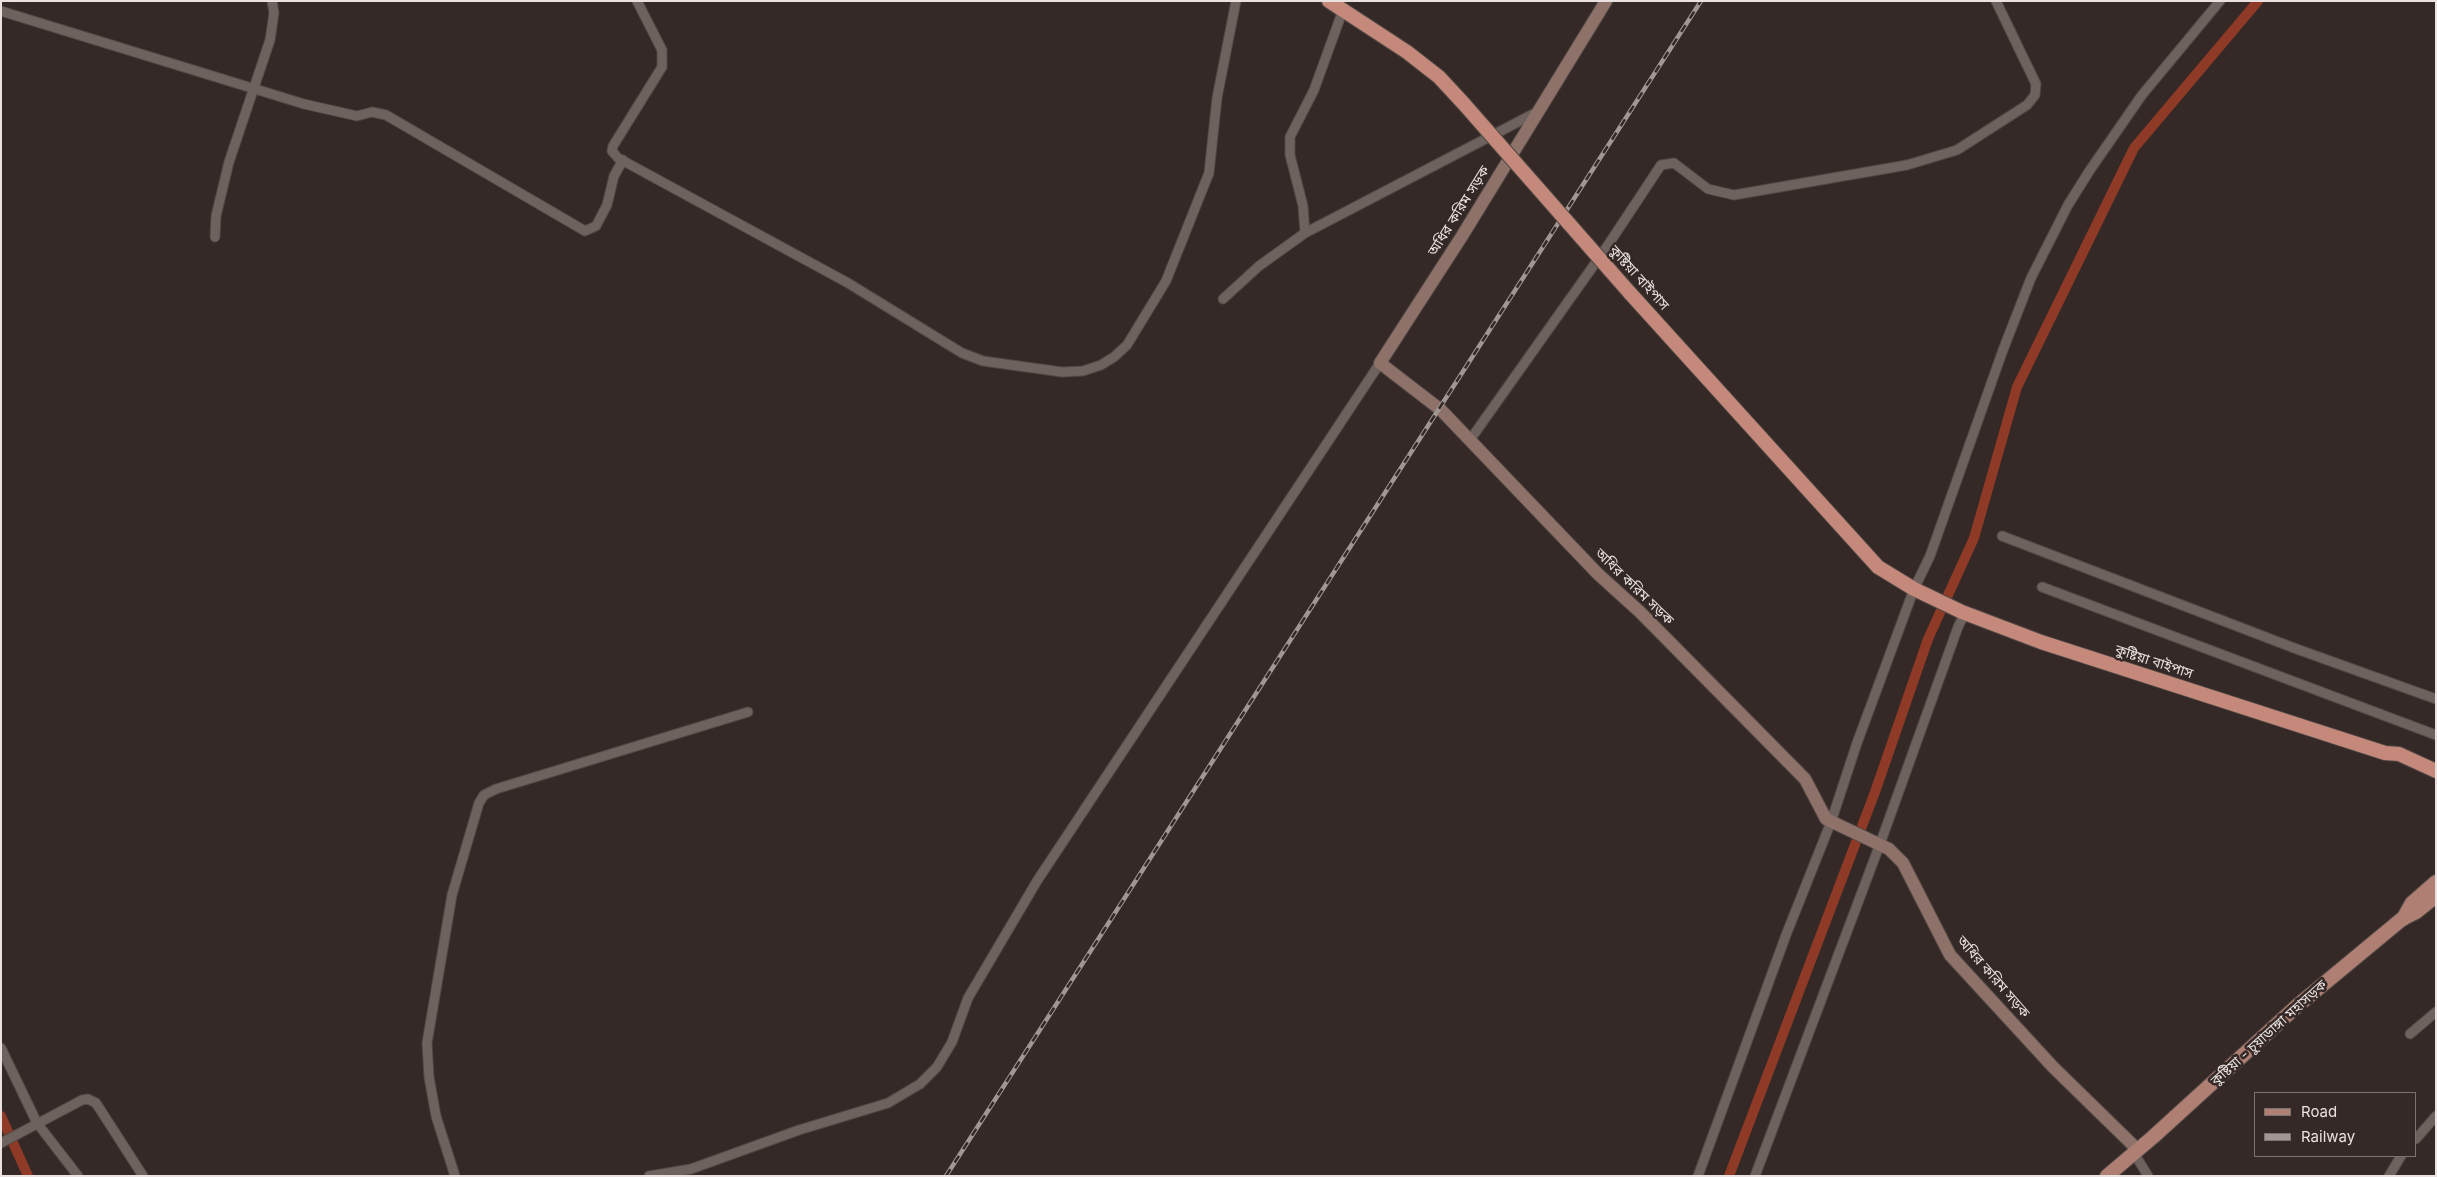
<!DOCTYPE html>
<html>
<head>
<meta charset="utf-8">
<style>
  body { margin:0 }
  #map { position:relative; width:2437px; height:1177px; overflow:hidden; background:#342926; font-family:Inter,sans-serif }
  canvas { display:block }
  .frame { position:absolute; inset:0; border:2px solid #e9e2e0; pointer-events:none }
  .legend { position:absolute; left:2254px; top:1092px; width:162px; height:65px; box-sizing:border-box; background:#342926; border:1px solid #7c7370; margin:0; padding:6px 9px; list-style:none; font-size:15px; color:#e9e2e0 }
  .legend li { display:flex; align-items:center; gap:10px; height:25px }
  .legend b { width:25px; border:1px solid #7c7370 }
</style>
</head>
<body>
<div id="map">
<canvas width="2437" height="1177"></canvas>
<div class="frame"></div>
<ul class="legend">
<li><b style="height:6px;background:#af7f73"></b>Road</li>
<li><b style="height:6px;background:#a09795"></b>Railway</li>
</ul>
</div>
<script>
const ctx = document.querySelector('canvas').getContext('2d');
ctx.lineJoin = 'round';
function toPath(rows) {
  const path = new Path2D();
  for (const r of rows) {
    path.moveTo(r[0], r[1]);
    for (let i = 2; i < r.length; i += 2) path.lineTo(r[i], r[i + 1]);
  }
  return path;
}
function stroke(path, color, width, dash) {
  ctx.strokeStyle = color;
  ctx.lineWidth = width;
  ctx.lineCap = dash ? 'butt' : 'round';
  ctx.setLineDash(dash || []);
  ctx.stroke(path);
}
function drawText(font, color, halo, rows, align = 'center') {
  ctx.font = font + ' Inter,"Noto Sans Bengali",sans-serif';
  ctx.lineWidth = 5;
  ctx.setLineDash([]);
  ctx.textBaseline = 'middle';
  ctx.strokeStyle = halo;
  ctx.fillStyle = color;
  for (const [text, x, y, turn = 0] of rows) {
    ctx.save();
    ctx.translate(x, y);
    ctx.rotate((+turn || 0) * Math.PI / 180);
    ctx.textAlign = isNaN(turn) ? turn : align;
    if (halo) ctx.strokeText(text, 0, 0);
    ctx.fillText(text, 0, 0);
    ctx.restore();
  }
}
stroke(toPath([
  [1,1116,28,1176],
  [1729,1176,1875,792,1928,639,1974,538,2017,387,2134,148,2258,1]
]), '#8e3a26', 10);
const minor = toPath([
  [637,1,662,50,662,67,613,146,612,151,618,158,848,283,962,353,983,361,1062,372,1083,371,1101,365,1114,357,1127,345,1166,281,1209,173,1217,98,1236,1],
  [1,11,304,104,357,116,372,112,386,115,585,231,596,226,607,205,614,176,623,160],
  [1305,233,1303,206,1290,155,1290,137,1314,90,1343,10],
  [215,237,216,216,229,162,270,40,274,13,272,1],
  [1223,299,1259,266,1305,233,1539,111],
  [1470,440,1606,248,1661,165,1674,163,1708,189,1734,195,1907,165,1957,150,2027,105,2035,95,2036,84,1996,1],
  [2002,536,2294,648,2436,699],
  [2042,587,2436,735],
  [2410,1034,2436,1012],
  [1,1048,37,1123,78,1176],
  [2416,1139,2436,1116],
  [1,1143,82,1100,88,1099,96,1103,143,1176],
  [2134,1153,2148,1176],
  [455,1176,436,1116,429,1077,427,1043,452,895,479,803,484,795,496,789,748,712],
  [649,1176,691,1169,799,1130,888,1103,920,1084,937,1067,952,1042,968,998,1037,881,1380,363],
  [1698,1176,1786,935,1831,822,1857,743,1914,589,1930,556,2003,350,2031,278,2068,205,2090,170,2142,95,2220,1],
  [1755,1176,1880,844,1958,627,1965,613],
  [2389,1176,2401,1156]
]);
const secondary = toPath([
  [1606,1,1462,236,1380,363,1441,410,1598,574,1640,612,1805,779,1826,819,1889,849,1903,863,1950,955,2053,1067,2138,1150]
]);
const primary = toPath([
  [2403,919,2412,903,2436,882],
  [2107,1176,2153,1137,2297,1006,2402,919,2416,912,2436,896]
]);
const trunk = toPath([
  [1329,1,1407,52,1439,77,1464,104],
  [1629,292,1878,567,1914,589,1962,612,2041,642,2385,753,2399,754,2436,771]
]);
stroke(minor, '#514845', 11);
stroke(secondary, '#514845', 14);
stroke(primary, '#514845', 16);
stroke(trunk, '#514845', 16);
stroke(minor, '#6e625f', 9);
stroke(secondary, '#8e7169', 12);
stroke(primary, '#af7f73', 14);
stroke(trunk, '#c4897a', 14);
const rail = toPath([
  [946,1176,1701,1]
]);
stroke(rail, '#a09795', 4.5);
stroke(rail, '#342926', 2.5, [8]);
const trunkBridge = toPath([
  [1464,104,1629,292]
]);
stroke(trunkBridge, '#514845', 16, []);
stroke(trunkBridge, '#c4897a', 14);
drawText('14px', '#e9e2e0', '#342926', [
  ["অধির করিম সড়ক",1459,211,-58],
  ["কুষ্টিয়া বাইপাস",1639,278,48],
  ["অধির করিম সড়ক",1634,587,44],
  ["কুষ্টিয়া বাইপাস",2154,662,18],
  ["অধির করিম সড়ক",1993,977,49],
  ["কুষ্টিয়া - চুয়াডাঙ্গা মহাসড়ক",2269,1033,-42]
]);
</script>
</body>
</html>
